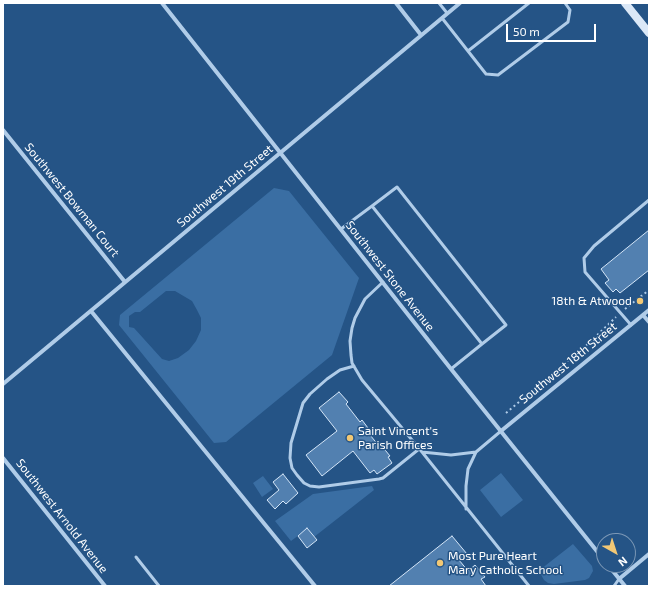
<!DOCTYPE html>
<html>
<head>
<meta charset="utf-8">
<style>
  body { margin:0 }
  #map { position:relative; width:652px; height:589px; overflow:hidden; background:#255486; font-family:"Exo 2",sans-serif }
  canvas { display:block }
  .frame { position:absolute; inset:0; border:4px solid #fff; pointer-events:none }
  .north { position:absolute; left:596px; top:533px; width:40px; height:40px; box-sizing:border-box; background:#255486; border:1px solid #7c98b6; border-radius:50%; rotate:141deg; font-size:11px; font-weight:700; line-height:16px; text-align:center; color:#fff }
  .north::after { content:''; display:block; margin:auto; width:14px; height:18px; background:#f2c875; clip-path:polygon(50% 0,100% 100%,50% 72%,0 100%) }
  .scale { position:absolute; left:506px; top:24px; width:90px; height:18px; box-sizing:border-box; border:2px solid #fff; border-top:0; padding-left:5px; font-size:12px; line-height:14px; white-space:nowrap; color:#fff; -webkit-text-stroke:3px #255486; paint-order:stroke }
</style>
</head>
<body>
<div id="map">
<canvas width="652" height="589"></canvas>
<div class="frame"></div>
<div class="north">N</div>
<div class="scale">50 m</div>
</div>
<script>
const ctx = document.querySelector('canvas').getContext('2d');
ctx.lineJoin = 'round';
function paint(path, color) {
  ctx.fillStyle = color;
  ctx.fill(path, 'evenodd');
}
function toPath(rows) {
  const path = new Path2D();
  for (const r of rows) {
    path.moveTo(r[0], r[1]);
    for (let i = 2; i < r.length; i += 2) path.lineTo(r[i], r[i + 1]);
  }
  return path;
}
function stroke(path, color, width, dash) {
  ctx.strokeStyle = color;
  ctx.lineWidth = width;
  ctx.lineCap = dash ? 'butt' : 'round';
  ctx.setLineDash(dash || []);
  ctx.stroke(path);
}
function drawText(font, color, halo, rows, align = 'center') {
  ctx.font = font + ' "Exo 2",sans-serif';
  ctx.lineWidth = 3;
  ctx.setLineDash([]);
  ctx.textBaseline = 'middle';
  ctx.strokeStyle = halo;
  ctx.fillStyle = color;
  for (const [text, x, y, turn = 0] of rows) {
    ctx.save();
    ctx.translate(x, y);
    ctx.rotate((+turn || 0) * Math.PI / 180);
    ctx.textAlign = isNaN(turn) ? turn : align;
    if (halo) ctx.strokeText(text, 0, 0);
    ctx.fillText(text, 0, 0);
    ctx.restore();
  }
}
paint(toPath([
  [274,188,289,191,359,278,332,355,226,442,214,443,119,325,120,315],
  [166,291,175,291,192,301,197,310,201,318,201,330,196,341,189,350,178,358,169,361,162,359,134,328,129,327,129,316,135,312,140,312],
  [501,473,523,500,501,517,480,490],
  [263,476,273,489,262,497,253,483],
  [372,486,374,490,314,537,307,529,291,541,275,521,313,494],
  [573,544,592,566,593,571,589,578,585,580,554,584,548,583,544,580,540,573,541,569]
]), '#3a6ea3');
const building = toPath([
  [649,230,649,270,620,293,616,289,613,292,605,283,609,280,601,269,649,230],
  [339,392,348,402,346,404,360,422,362,420,368,428,366,430,379,446,381,445,390,456,388,457,392,463,377,474,374,470,370,473,353,451,322,476,306,455,337,431,319,408,339,392],
  [283,474,298,493,286,504,283,501,275,509,267,500,279,490,273,482,283,474],
  [307,528,317,540,307,548,298,536,307,528],
  [452,536,467,554,459,560,468,571,475,565,485,577,481,579,486,586,389,586,452,536]
]);
paint(building, '#5280b0');
stroke(building, '#d4e5f7', 1);
stroke(toPath([
  [625,309,649,290],
  [506,413,590,342,616,317]
]), '#b0cce8', 2, [2, 3]);
stroke(toPath([
  [439,3,447,13],
  [442,18,486,74,498,75,568,22,570,10,565,3],
  [468,51,529,3],
  [372,206,397,187,506,325,482,344],
  [341,229,372,206,482,344,451,369],
  [383,282,365,299,355,318,352,328,350,341,351,355,352,363,362,380,422,452,529,586],
  [631,325,585,272,584,258,594,246,649,200],
  [354,366,340,370,327,379,310,394,303,403,291,443,290,458,292,468,297,475,304,483,310,486,319,487,379,479,383,478,419,449],
  [422,452,451,455,476,452],
  [466,509,466,486,468,469,476,452,501,431],
  [136,557,159,586],
  [614,586,619,579]
]), '#b0cce8', 3);
stroke(toPath([
  [162,3,451,369,604,560],
  [396,3,421,35],
  [3,130,125,282],
  [91,311,315,586],
  [643,315,649,322],
  [3,384,460,3],
  [501,431,649,310],
  [3,458,105,586],
  [608,565,625,586],
  [619,579,649,554]
]), '#b0cce8', 4);
stroke(toPath([
  [625,3,649,33]
]), '#dbe8f7', 8);
for (const [x, y, r, color] of [
  [640,301,4,"#f2c875"],
  [350,438,4,"#f2c875"],
  [440,563,4,"#f2c875"]
]) {
  const dot = new Path2D();
  dot.arc(x, y, r, 0, 2 * Math.PI);
  ctx.fillStyle = color;
  ctx.fill(dot);
  stroke(dot, '#255486', 1.5);
}
drawText('12px', '#fff', '#255486', [
  ["Southwest 19th Street",225,186,-40],
  ["Southwest Bowman Court",72,200,51],
  ["Southwest Stone Avenue",390,276,52],
  ["Southwest 18th Street",568,363,-39],
  ["Southwest Arnold Avenue",62,516,52]
]);
drawText('12px', '#fff', '#255486', [
  ["18th & Atwood",632,301,"right"],
  ["Saint Vincent's",358,431],
  ["Parish Offices",358,445],
  ["Most Pure Heart",448,556],
  ["Mary Catholic School",448,570]
], 'left');
</script>
</body>
</html>
